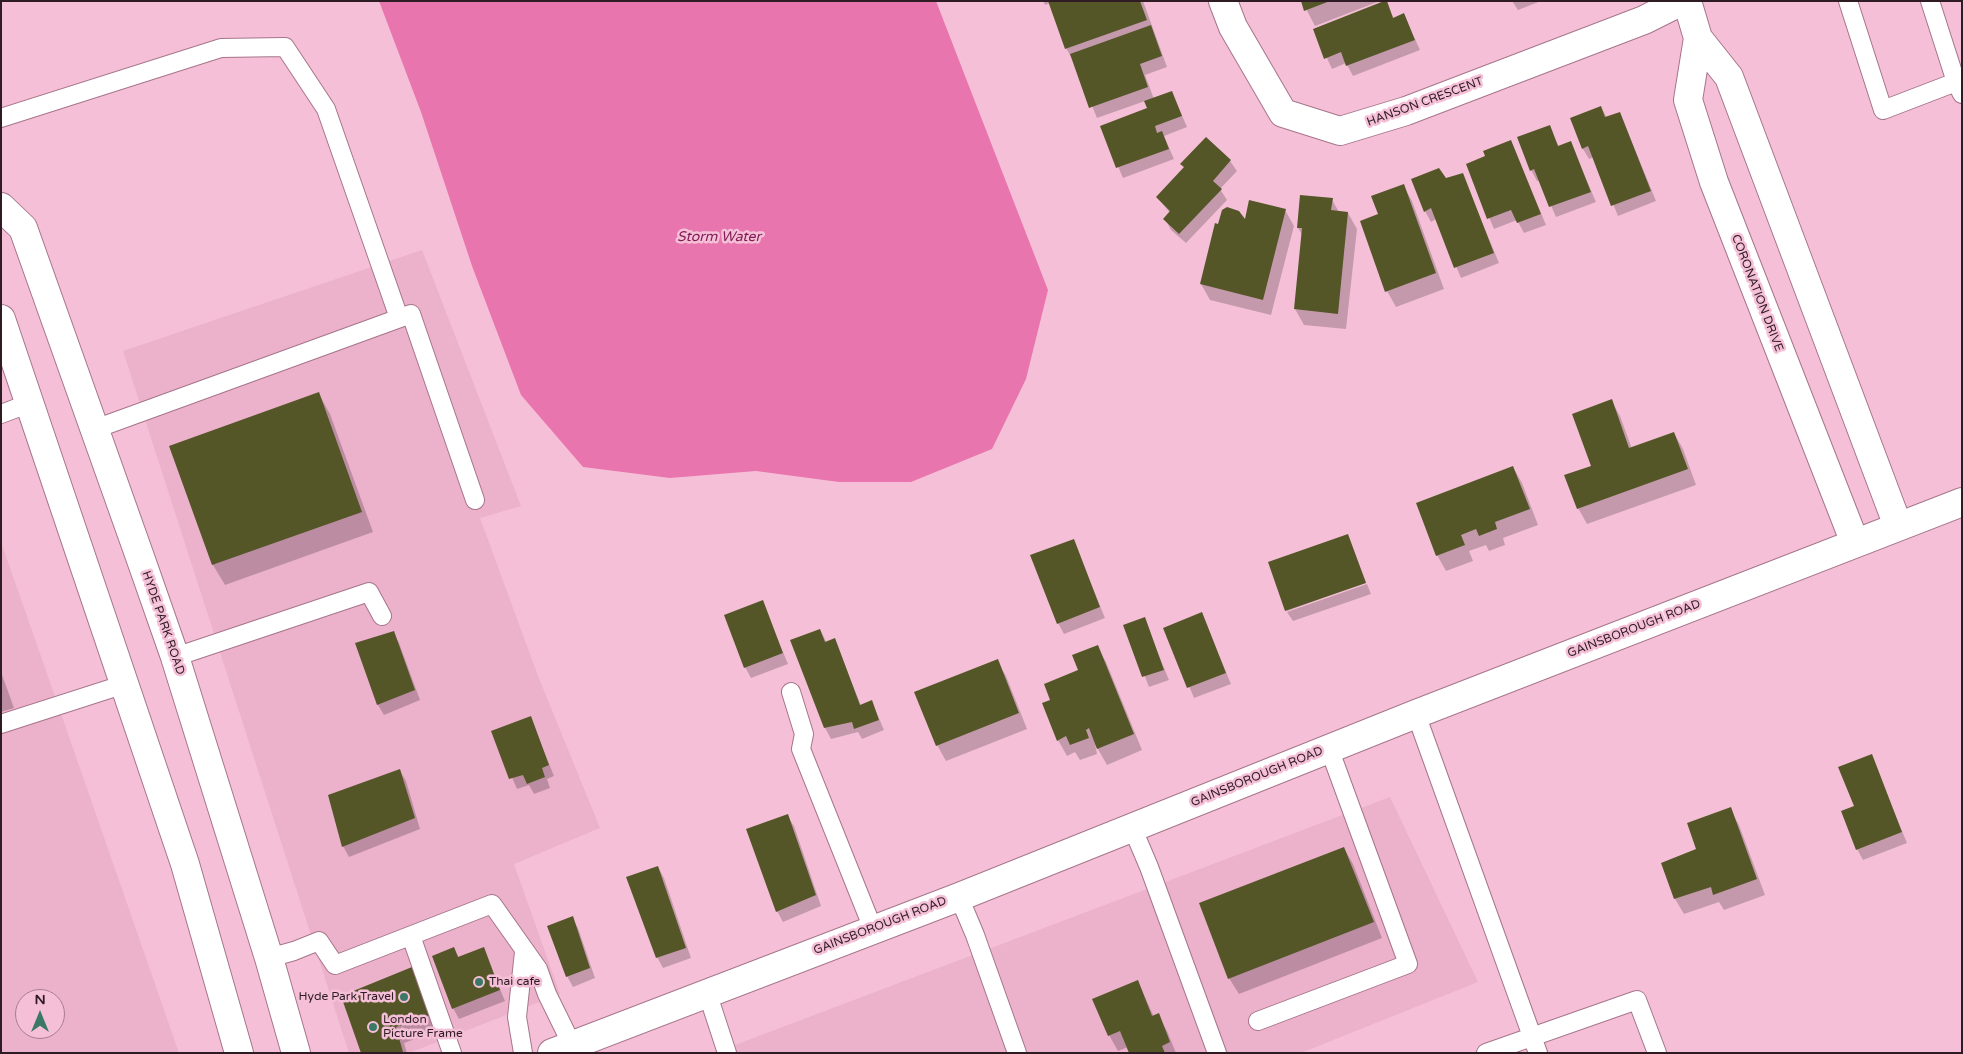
<!DOCTYPE html>
<html>
<head>
<meta charset="utf-8">
<style>
  body { margin:0 }
  #map { position:relative; width:1963px; height:1054px; overflow:hidden; background:#f5c0d7; font-family:"Varela Round",sans-serif }
  canvas { display:block }
  .frame { position:absolute; inset:0; border:2px solid #2e1b24; pointer-events:none }
  .north { position:absolute; left:15px; top:989px; width:50px; height:50px; box-sizing:border-box; background:#f5c0d7; border:1px solid #a57e8f; border-radius:50%; rotate:0deg; font-size:14px; font-weight:700; line-height:20px; text-align:center; color:#2e1b24 }
  .north::after { content:''; display:block; margin:auto; width:18px; height:22px; background:#3b7966; clip-path:polygon(50% 0,100% 100%,50% 72%,0 100%) }
</style>
</head>
<body>
<div id="map">
<canvas width="1963" height="1054"></canvas>
<div class="frame"></div>
<div class="north">N</div>
</div>
<script>
const ctx = document.querySelector('canvas').getContext('2d');
ctx.lineJoin = 'round';
function paint(path, color) {
  ctx.fillStyle = color;
  ctx.fill(path, 'evenodd');
}
function toPath(rows) {
  const path = new Path2D();
  for (const r of rows) {
    path.moveTo(r[0], r[1]);
    for (let i = 2; i < r.length; i += 2) path.lineTo(r[i], r[i + 1]);
  }
  return path;
}
function stroke(path, color, width, dash) {
  ctx.strokeStyle = color;
  ctx.lineWidth = width;
  ctx.lineCap = dash ? 'butt' : 'round';
  ctx.setLineDash(dash || []);
  ctx.stroke(path);
}
function drawText(font, color, halo, rows, align = 'center') {
  ctx.font = font + ' "Varela Round",sans-serif';
  ctx.lineWidth = 5;
  ctx.setLineDash([]);
  ctx.textBaseline = 'middle';
  ctx.strokeStyle = halo;
  ctx.fillStyle = color;
  for (const [text, x, y, turn = 0] of rows) {
    ctx.save();
    ctx.translate(x, y);
    ctx.rotate((+turn || 0) * Math.PI / 180);
    ctx.textAlign = isNaN(turn) ? turn : align;
    if (halo) ctx.strokeText(text, 0, 0);
    ctx.fillText(text, 0, 0);
    ctx.restore();
  }
}
paint(toPath([
  [422,250,521,506,480,518,538,676,600,828,514,864,560,994,409,1053,349,1053,123,351],
  [1,542,58,705,179,1053,1,1053],
  [25,999,55,999,55,1029,25,1029],
  [1390,797,1478,982,1301,1053,714,1053]
]), '#ecb1cb');
paint(toPath([
  [379,1,936,1,1048,290,1026,379,992,449,911,482,839,482,756,471,670,478,583,467,521,395,472,266,421,112]
]), '#e975ae');
paint(toPath([
  [1043,1,1143,1,1167,67,1145,75,1154,99,1172,92,1187,127,1164,136,1174,159,1123,178,1101,127,1149,109,1145,101,1097,118,1075,64,1066,48,1050,3,1045,5],
  [1302,1,1380,1,1315,26],
  [1512,1,1541,1,1518,10],
  [1386,2,1394,19,1404,15,1420,50,1353,76,1346,63,1332,69,1314,30],
  [1601,107,1607,118,1620,113,1656,201,1618,216,1594,157,1589,159,1583,149,1572,119],
  [1549,126,1559,147,1570,142,1596,202,1556,217,1540,180,1537,181,1531,170],
  [1206,139,1230,161,1237,171,1220,189,1227,200,1186,243,1171,230,1165,219,1170,213,1158,198,1185,169,1182,164],
  [1511,141,1546,225,1524,233,1517,220,1494,229,1467,165,1487,157],
  [1462,174,1499,263,1461,278,1436,219,1431,222,1425,211,1445,180],
  [1403,185,1412,201,1444,289,1396,307,1387,291],
  [1332,200,1339,212,1348,213,1357,229,1346,329,1304,325,1295,309,1303,236,1298,228],
  [1285,210,1294,226,1271,315,1210,300,1201,284,1245,222],
  [319,394,330,414,373,532,225,585,213,565,171,447],
  [1611,400,1620,416,1632,449,1674,433,1683,449,1696,485,1587,524,1578,508],
  [1513,467,1522,483,1538,525,1503,538,1505,545,1489,551,1486,545,1469,551,1473,561,1446,571,1437,555],
  [1348,536,1366,582,1287,611,1270,563],
  [1073,540,1105,618,1064,634,1058,623],
  [1367,584,1371,594,1293,621,1287,612],
  [762,602,788,664,751,678,745,667],
  [1202,614,1231,684,1194,698,1165,628],
  [1144,619,1169,680,1149,687,1125,626],
  [820,630,827,643,835,640,861,706,872,702,884,730,862,739,858,732,831,739,825,728,792,640],
  [393,632,399,643,420,700,384,715,378,705,356,644],
  [1097,646,1106,662,1142,750,1107,765,1095,744,1097,754,1080,760,1075,752,1067,756,1058,740,1080,671],
  [997,661,1006,676,1027,729,946,761,937,745],
  [1,672,14,708,1,712],
  [530,717,554,776,547,779,550,788,534,794,529,785,517,789,492,731],
  [1871,756,1907,843,1863,860,1857,849,1855,807],
  [400,771,406,781,420,829,349,857,343,846],
  [1730,809,1739,825,1765,895,1724,910,1719,902,1684,914,1675,899,1663,863,1698,850],
  [787,816,794,826,821,906,783,922,777,911],
  [1344,848,1353,864,1382,938,1239,994,1229,978],
  [658,867,664,878,691,958,663,968,657,957],
  [572,918,578,928,595,978,573,987,567,976],
  [454,948,459,958,483,949,505,1001,459,1019,453,1008],
  [412,968,421,984,437,1031,404,1043,407,1053,362,1053],
  [1138,982,1154,1017,1158,1015,1167,1031,1176,1053,1130,1053,1128,1047,1118,1051,1109,1035]
]), '#0003');
paint(toPath([
  [1048,1,1140,1,1147,20,1065,49],
  [1301,1,1330,1,1304,11],
  [1384,1,1387,1,1393,18,1404,13,1415,40,1346,66,1341,52,1324,59,1313,29],
  [1151,25,1162,56,1140,64,1148,87,1089,108,1070,54],
  [1172,91,1182,116,1155,126,1157,133,1162,131,1169,149,1116,168,1100,126,1147,108,1144,101],
  [1601,106,1605,117,1620,112,1651,191,1611,206,1588,146,1582,149,1570,118],
  [1550,125,1558,146,1571,141,1591,192,1549,207,1534,169,1530,171,1517,137],
  [1206,137,1231,160,1213,181,1222,189,1179,234,1163,219,1170,211,1156,197,1184,167,1180,164],
  [1511,140,1541,214,1517,223,1511,210,1487,219,1466,164,1485,156,1483,151],
  [1439,168,1446,178,1463,173,1494,253,1454,268,1431,208,1424,212,1411,179],
  [1404,184,1436,273,1385,292,1360,221,1378,214,1371,196],
  [1300,195,1333,198,1331,210,1348,212,1338,314,1294,309,1302,228,1297,228],
  [1249,200,1286,209,1263,300,1200,284,1215,223,1218,224,1222,210,1227,207,1239,211,1245,219],
  [319,392,362,512,212,565,169,446],
  [1612,399,1629,448,1674,432,1688,469,1577,509,1564,475,1591,466,1572,414],
  [1513,466,1530,509,1495,522,1497,529,1479,536,1476,529,1461,535,1465,545,1436,556,1416,503],
  [1348,534,1366,583,1285,611,1268,562],
  [1074,539,1100,607,1057,624,1030,555],
  [763,600,783,653,744,668,724,615],
  [1202,612,1226,673,1187,688,1163,628],
  [1145,617,1164,670,1142,677,1123,625],
  [820,629,825,642,835,638,860,705,872,700,879,720,854,729,852,722,824,728,790,640],
  [394,631,415,690,377,705,355,643],
  [1098,645,1134,734,1097,749,1089,728,1086,730,1089,738,1070,745,1066,736,1057,741,1042,703,1050,700,1044,684,1078,670,1072,655],
  [998,659,1019,713,936,746,914,692],
  [531,716,549,765,542,768,545,777,527,784,523,775,509,779,491,731],
  [1872,754,1902,832,1856,850,1841,811,1854,806,1838,767],
  [400,769,415,818,342,847,328,795],
  [1731,807,1757,879,1713,895,1711,887,1674,899,1661,863,1696,849,1687,823],
  [788,814,816,895,776,912,746,829],
  [1344,847,1374,922,1228,979,1199,903],
  [658,866,686,948,656,958,626,877],
  [573,916,590,968,566,977,547,926],
  [454,947,458,957,484,947,500,990,452,1009,432,956],
  [412,967,429,1016,396,1027,403,1052,361,1053,341,996],
  [1138,980,1152,1016,1159,1013,1170,1042,1162,1046,1165,1053,1129,1053,1120,1031,1108,1036,1092,999]
]), '#545628');
const service = toPath([
  [1848,1,1883,110,1956,82],
  [1930,1,1956,82,1962,94],
  [1,118,221,48,285,47,326,109,399,318],
  [1,414,30,403],
  [95,429,411,314,475,500],
  [175,657,369,592,382,616],
  [791,692,804,734,801,749,873,929],
  [1416,714,1538,1053],
  [1,724,125,684],
  [1132,827,1149,867,1217,1053],
  [959,897,975,935,1017,1053],
  [411,936,452,1053],
  [269,958,294,951,319,941,335,965,492,904,538,969,547,994,572,1045],
  [707,992,727,1053],
  [1258,1021,1408,964,1329,748],
  [523,1053,517,1017,524,952],
  [1486,1053,1637,1000,1657,1053]
]);
const minor = toPath([
  [1223,1,1233,27,1283,113,1340,131,1406,111,1644,20,1682,1]
]);
const tertiary = toPath([
  [1687,1,1698,38,1729,77,1898,526],
  [1698,38,1688,100,1714,182,1855,543]
]);
const secondary = toPath([
  [1,207,23,228,140,557,175,657,269,958,296,1053],
  [1,319,185,864,239,1053],
  [552,1053,959,897,1416,714,1962,502]
]);
stroke(service, '#a6758a', 20);
stroke(minor, '#a6758a', 30);
stroke(tertiary, '#a6758a', 30);
stroke(secondary, '#a6758a', 30);
stroke(service, '#fff', 18);
stroke(minor, '#fff', 28);
stroke(tertiary, '#fff', 28);
stroke(secondary, '#fff', 28);
for (const [x, y, r, color] of [
  [479,982,5,"#3b7966"],
  [404,997,5,"#3b7966"],
  [373,1027,5,"#3b7966"]
]) {
  const dot = new Path2D();
  dot.arc(x, y, r, 0, 2 * Math.PI);
  ctx.fillStyle = color;
  ctx.fill(dot);
  stroke(dot, '#f5c0d7', 2);
}
drawText('12px', '#2e1b24', '#f5c0d7', [
  ["HANSON CRESCENT",1425,102,-20],
  ["CORONATION DRIVE",1757,293,69],
  ["HYDE PARK ROAD",163,623,71],
  ["GAINSBOROUGH ROAD",1634,629,-21],
  ["GAINSBOROUGH ROAD",1257,777,-22],
  ["GAINSBOROUGH ROAD",880,926,-21]
]);
drawText('12px', '#2e1b24', '#f5c0d7', [
  ["Thai cafe",489,982],
  ["Hyde Park Travel",394,997,"right"],
  ["London",383,1020],
  ["Picture Frame",383,1034]
], 'left');
drawText('italic 14px', '#831b55', '#f5c0d7', [
  ["Storm Water",719,237]
]);
</script>
</body>
</html>
